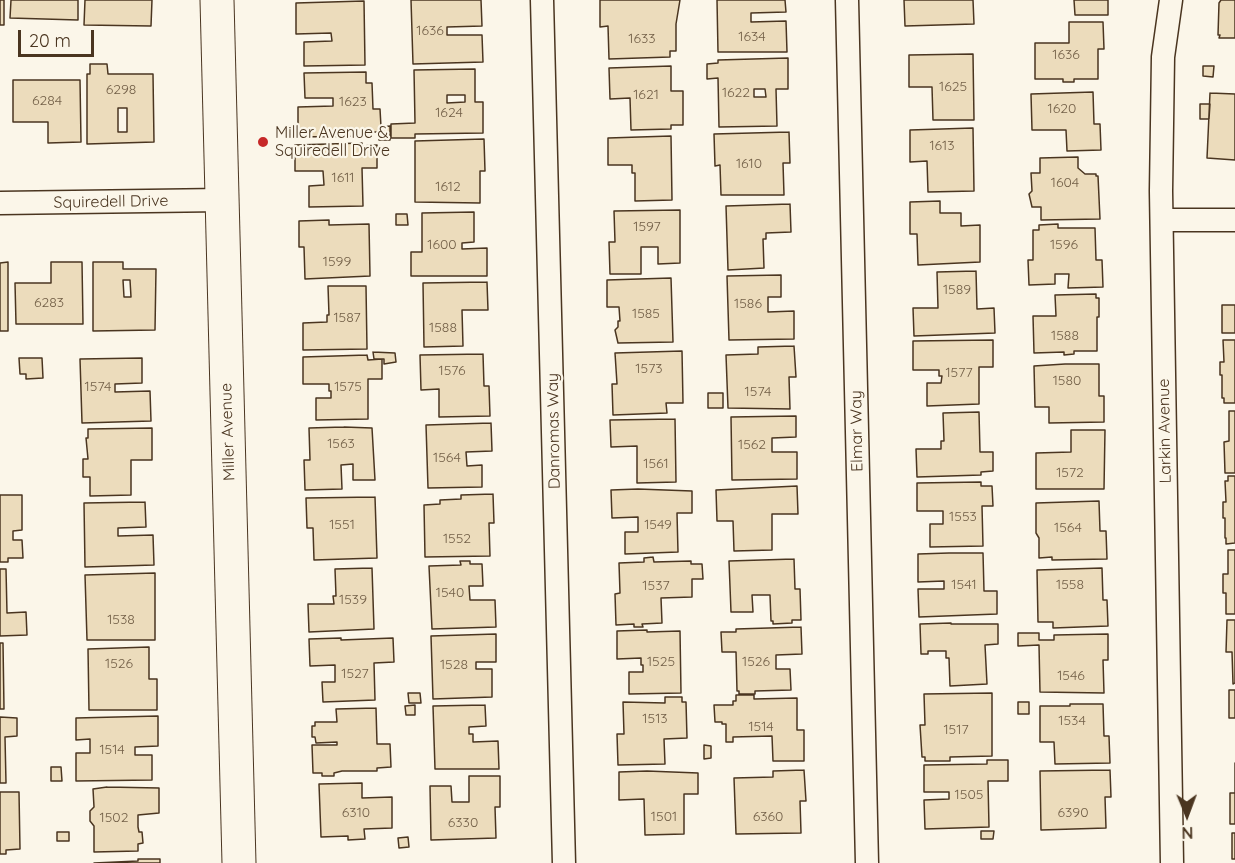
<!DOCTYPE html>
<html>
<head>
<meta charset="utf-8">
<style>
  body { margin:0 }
  #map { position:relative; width:1235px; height:863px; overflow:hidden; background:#fbf6e9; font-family:Quicksand,sans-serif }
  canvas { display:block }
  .north { position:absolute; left:1157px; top:785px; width:60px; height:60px; -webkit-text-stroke:4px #fbf6e9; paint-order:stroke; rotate:179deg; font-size:16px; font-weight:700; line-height:24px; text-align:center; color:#4a3520 }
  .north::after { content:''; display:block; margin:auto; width:21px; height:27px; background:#4a3520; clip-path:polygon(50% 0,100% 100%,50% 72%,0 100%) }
  .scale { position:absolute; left:18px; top:30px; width:76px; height:27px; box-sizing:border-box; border:3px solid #4a3520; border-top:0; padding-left:8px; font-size:18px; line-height:21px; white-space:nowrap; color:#4a3520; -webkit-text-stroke:4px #fbf6e9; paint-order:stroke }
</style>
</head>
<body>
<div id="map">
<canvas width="1235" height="863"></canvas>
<div class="north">N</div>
<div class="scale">20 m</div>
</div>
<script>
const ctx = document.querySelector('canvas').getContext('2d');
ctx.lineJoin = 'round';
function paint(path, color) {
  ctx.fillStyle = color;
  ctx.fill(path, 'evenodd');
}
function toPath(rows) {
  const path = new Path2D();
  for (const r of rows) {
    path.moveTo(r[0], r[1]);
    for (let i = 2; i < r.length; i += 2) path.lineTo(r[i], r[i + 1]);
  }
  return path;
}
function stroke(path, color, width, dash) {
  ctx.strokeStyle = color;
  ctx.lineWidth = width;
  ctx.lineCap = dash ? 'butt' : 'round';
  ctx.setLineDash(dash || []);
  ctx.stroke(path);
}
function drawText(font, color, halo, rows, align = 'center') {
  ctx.font = font + ' Quicksand,sans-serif';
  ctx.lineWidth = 4.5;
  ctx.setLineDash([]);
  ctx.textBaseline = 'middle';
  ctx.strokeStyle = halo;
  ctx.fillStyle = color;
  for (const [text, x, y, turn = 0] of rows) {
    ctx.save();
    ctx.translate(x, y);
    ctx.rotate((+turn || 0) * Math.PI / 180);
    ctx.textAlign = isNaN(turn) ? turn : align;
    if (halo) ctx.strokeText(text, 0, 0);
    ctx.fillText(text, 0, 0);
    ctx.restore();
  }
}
const building = toPath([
  [0,0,4,0,4,25,0,25,0,0],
  [11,0,78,0,78,20,10,18,11,0],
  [85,0,152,0,151,26,84,25,85,0],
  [411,0,481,0,482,26,447,27,447,35,482,35,483,62,413,64,411,0],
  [600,0,680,0,676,24,676,51,670,51,670,57,609,59,608,26,600,27,600,0],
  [717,0,785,0,786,12,751,13,751,22,786,21,787,52,718,52,717,0],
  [904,0,973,0,974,24,905,26,904,0],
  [1074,0,1108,0,1108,15,1075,15,1074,0],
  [1221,0,1235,0,1235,38,1219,38,1220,35,1218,35,1219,3,1221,0],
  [364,1,365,65,304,66,304,42,332,41,331,33,296,34,296,3,364,1],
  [1069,22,1103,22,1104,49,1098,49,1098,79,1074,79,1074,82,1063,82,1063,79,1035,79,1035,43,1069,43,1069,22],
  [973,54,974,120,933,120,932,87,909,87,909,55,973,54],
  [788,58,788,89,776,89,777,126,719,127,718,78,707,79,707,64,718,63,718,60,788,58],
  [754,89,765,89,766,97,754,97,754,89],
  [90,64,107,64,108,74,153,74,154,142,87,144,87,74,90,74,90,64],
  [118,108,127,108,127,132,118,132,118,108],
  [671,66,671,91,683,91,683,125,671,125,671,129,631,130,630,98,610,99,609,68,671,66],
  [1203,66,1214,66,1213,77,1203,76,1203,66],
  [475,69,475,102,483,102,483,133,415,134,415,138,391,138,391,124,415,123,414,70,475,69],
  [447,95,465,95,465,102,447,103,447,95],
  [366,72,366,83,372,83,373,109,380,109,381,127,390,126,390,140,379,140,379,132,367,132,367,136,298,137,298,107,333,106,333,98,305,98,304,73,366,72],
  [13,80,80,80,81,142,48,143,48,122,13,122,13,80],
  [1093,92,1094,124,1100,124,1101,150,1067,151,1066,130,1032,130,1031,94,1093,92],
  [1210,93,1235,94,1235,160,1207,158,1210,93],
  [1200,104,1210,104,1209,119,1200,119,1200,104],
  [973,128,974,191,928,192,927,161,910,162,910,130,973,128],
  [789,132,790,163,783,163,784,195,721,195,720,165,715,166,714,134,789,132],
  [671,136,672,200,635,201,635,173,632,173,632,165,608,165,608,138,671,136],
  [484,139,485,171,480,171,480,203,415,202,415,141,484,139],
  [362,143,362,146,377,145,377,168,362,168,363,206,309,207,309,186,324,185,323,171,295,171,295,145,362,143],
  [1078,157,1078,168,1085,174,1096,174,1096,176,1098,176,1100,219,1041,220,1041,207,1032,207,1029,194,1032,191,1031,173,1040,173,1040,158,1078,157],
  [940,201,940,213,961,213,961,226,980,225,980,262,918,265,917,234,910,234,910,202,940,201],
  [790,204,791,232,766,233,766,239,763,239,764,268,728,270,726,206,790,204],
  [680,210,680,263,658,264,658,247,641,247,641,274,610,274,609,242,615,242,614,211,680,210],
  [474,212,474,242,462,243,462,249,487,248,487,276,411,276,411,252,422,252,422,213,474,212],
  [396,214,407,214,408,225,396,225,396,214],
  [329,220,329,225,369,224,370,276,305,279,304,247,299,247,299,221,329,220],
  [1058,224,1058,228,1095,228,1096,260,1102,260,1103,287,1068,288,1069,274,1055,274,1055,284,1029,285,1028,260,1033,260,1033,230,1039,230,1039,225,1058,224],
  [8,262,8,331,0,331,0,263,8,262],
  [51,262,82,262,83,324,16,324,15,283,51,283,51,262],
  [93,262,123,262,123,269,156,269,155,330,93,331,93,262],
  [123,280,130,280,131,297,124,297,123,280],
  [976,271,977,309,994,308,995,333,914,336,913,308,938,308,937,272,976,271],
  [781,275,781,297,768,297,768,312,794,311,794,339,729,340,727,276,781,275],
  [671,278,673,342,618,343,615,330,618,327,618,321,620,321,619,307,607,307,607,280,671,278],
  [487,282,488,310,462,310,463,346,424,347,423,283,487,282],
  [328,286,366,286,367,349,303,350,303,323,327,322,327,315,329,315,328,286],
  [1096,294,1096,298,1099,298,1099,317,1097,317,1097,351,1074,351,1074,354,1064,355,1064,352,1034,353,1033,316,1056,316,1055,295,1096,294],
  [1222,305,1235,305,1235,333,1222,333,1222,305],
  [993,340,993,367,979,367,979,404,927,406,927,383,941,383,942,376,939,376,939,370,913,370,913,341,993,340],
  [1223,340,1235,340,1235,403,1224,403,1224,398,1222,398,1222,375,1220,375,1220,362,1224,362,1223,340],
  [794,346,796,377,789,377,790,409,728,408,726,355,758,354,758,347,794,346],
  [682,351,683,403,666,403,667,413,613,415,612,384,617,384,615,353,682,351],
  [373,352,395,353,396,362,384,364,384,359,374,359,373,352],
  [483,354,484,386,489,386,490,416,439,417,439,389,421,390,420,355,483,354],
  [367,355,368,360,382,359,382,379,368,379,368,419,316,420,316,398,331,398,331,391,329,391,329,384,303,384,303,357,367,355],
  [19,358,42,358,43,378,26,379,26,374,20,374,19,358],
  [142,358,142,383,115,384,115,392,150,391,151,421,82,423,80,359,142,358],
  [1065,364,1099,364,1099,396,1104,396,1104,422,1049,423,1049,407,1035,407,1034,366,1065,364],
  [708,393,723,393,723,408,708,408,708,393],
  [1229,411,1235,411,1235,473,1225,473,1224,442,1229,441,1229,411],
  [979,412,980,452,993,452,993,471,981,472,981,475,917,477,916,449,941,449,941,441,944,441,943,413,979,412],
  [796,416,796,437,772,438,772,452,797,452,797,479,732,480,731,417,796,416],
  [675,419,676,482,637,483,637,446,611,447,610,420,675,419],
  [491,423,492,451,466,452,467,466,482,465,482,487,428,488,426,425,491,423],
  [344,427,372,428,375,480,353,480,353,464,341,465,342,489,305,490,304,460,310,460,309,428,344,427],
  [152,428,152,460,131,460,131,495,90,496,90,477,83,477,83,459,88,459,86,438,88,438,88,429,152,428],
  [1071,430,1105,430,1104,489,1036,489,1036,453,1071,452,1071,430],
  [1228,476,1235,476,1235,543,1226,544,1226,538,1225,538,1225,518,1223,518,1223,502,1226,502,1225,481,1228,481,1228,476],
  [981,482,981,486,992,486,993,506,982,506,983,546,930,547,930,524,943,524,943,511,917,511,917,483,981,482],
  [797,486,798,514,772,514,772,550,734,551,733,521,717,521,716,490,797,486],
  [638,489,692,491,692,513,677,513,678,552,625,554,625,532,638,532,638,517,612,518,611,490,638,489],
  [493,494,494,523,489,523,490,556,425,557,424,505,440,504,440,500,461,499,461,495,493,494],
  [0,495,22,495,22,530,13,531,13,540,22,540,23,558,8,558,8,562,0,562,0,495],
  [375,497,377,558,314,560,313,528,307,528,306,498,375,497],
  [1099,501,1100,531,1106,531,1107,559,1052,560,1052,557,1039,558,1039,538,1036,533,1036,503,1099,501],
  [145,502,146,527,118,528,118,536,153,535,154,565,85,567,84,503,145,502],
  [1228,550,1235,550,1235,614,1226,614,1226,593,1223,593,1223,574,1228,574,1228,550],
  [949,553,983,553,984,591,997,591,997,614,919,617,918,589,944,589,944,581,918,582,918,554,949,553],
  [653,557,654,562,691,561,691,564,702,564,703,579,692,579,692,597,661,598,662,623,642,624,643,627,634,627,634,624,616,625,615,594,620,593,619,563,644,562,644,558,653,557],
  [794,559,795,589,800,589,801,620,792,620,792,623,773,624,773,621,771,621,770,595,752,595,753,612,731,612,729,561,794,559],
  [460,561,470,561,470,564,482,564,483,586,469,586,470,600,495,600,496,627,432,629,429,566,461,565,460,561],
  [372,568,374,629,309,632,308,604,334,604,333,596,336,596,335,569,372,568],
  [1102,568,1103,600,1107,600,1108,626,1053,628,1053,622,1038,622,1037,570,1102,568],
  [0,569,6,569,7,613,26,612,27,635,0,636,0,569],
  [155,573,155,640,87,640,85,575,155,573],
  [1227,620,1235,620,1235,683,1233,684,1232,652,1226,652,1227,620],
  [951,623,951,624,998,624,998,644,985,645,987,684,950,686,949,658,946,658,946,651,928,651,928,654,921,654,920,624,951,623],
  [801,627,802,654,776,655,776,669,790,669,791,690,755,691,755,694,739,694,739,691,737,691,736,652,722,652,721,632,736,632,736,629,801,627],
  [647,630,647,632,680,631,681,693,629,694,629,672,643,672,643,665,641,665,641,658,617,659,617,631,647,630],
  [1018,633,1039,633,1039,640,1054,640,1054,635,1108,634,1108,660,1103,660,1104,693,1040,692,1039,645,1018,646,1018,633],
  [496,634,496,662,476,662,476,669,492,669,492,697,433,699,431,636,496,634],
  [341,638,341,640,393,638,394,662,374,663,375,700,323,702,322,682,335,682,335,665,310,666,309,639,341,638],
  [0,643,3,643,4,709,0,709,0,643],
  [149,647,149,679,157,679,157,710,89,710,88,649,149,647],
  [1229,690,1235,690,1235,718,1229,718,1229,690],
  [408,693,420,693,421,703,409,703,408,693],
  [992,693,992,756,950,757,950,761,925,761,925,757,922,757,920,725,925,725,924,694,992,693],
  [736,695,754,695,754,699,797,698,797,730,804,730,804,761,773,761,772,736,733,737,733,742,726,742,726,724,722,724,722,722,715,722,714,705,733,705,733,701,736,701,736,695],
  [665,697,682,697,682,702,686,702,687,738,664,739,665,764,618,765,617,734,624,734,623,702,665,703,665,697],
  [1018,702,1029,702,1029,714,1018,714,1018,702],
  [1070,704,1103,704,1104,736,1109,736,1110,763,1055,764,1054,742,1040,742,1040,706,1070,706,1070,704],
  [415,705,415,715,406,715,405,706,415,705],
  [485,705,486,726,469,727,469,734,473,734,473,742,498,741,499,769,435,769,433,706,485,705],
  [376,708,377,744,390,744,391,767,377,768,377,771,342,771,334,773,334,776,322,776,322,773,313,773,312,745,337,745,337,742,316,743,315,737,312,737,312,726,315,726,315,722,337,722,336,709,376,708],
  [158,716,158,746,135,747,135,755,152,755,152,780,76,781,76,753,90,753,90,739,76,740,76,718,158,716],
  [0,717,17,718,17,736,5,737,6,783,0,783,0,717],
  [704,745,711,746,711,758,704,759,704,745],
  [987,760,1008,760,1008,781,988,781,989,827,925,829,924,800,949,799,949,792,924,792,924,765,987,764,987,760],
  [1235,763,1235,824,1230,824,1230,793,1235,793,1235,763],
  [51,767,61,767,62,781,51,781,51,767],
  [804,770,806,801,800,801,801,833,736,834,734,778,773,777,773,771,804,770],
  [1110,770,1111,797,1105,797,1106,828,1041,830,1040,771,1110,770],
  [647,771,698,773,698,794,684,794,684,834,645,835,644,799,619,800,619,772,647,771],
  [469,776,500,776,500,807,495,807,496,838,431,840,430,786,451,786,452,802,469,802,469,776],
  [362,783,362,798,392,797,392,828,364,829,365,839,348,840,348,836,321,837,319,784,362,783],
  [107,787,159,788,159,813,138,815,138,827,139,832,142,832,143,843,138,844,138,851,94,852,94,826,90,821,90,811,94,807,93,789,107,787],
  [0,792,19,792,20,849,6,850,6,854,0,854,0,792],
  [981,831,994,831,993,839,981,839,981,831],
  [57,832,69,832,69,841,57,841,57,832],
  [1232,833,1235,833,1235,859,1232,859,1232,833],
  [408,837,409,847,399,848,398,838,408,837],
  [138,859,160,859,160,863,94,863,138,861,138,859]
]);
paint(building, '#ecdcbc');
stroke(building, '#4a3520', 1.5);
const street = toPath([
  [542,0,564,863],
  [847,0,867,863],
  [1171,0,1163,57,1161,191,1172,863],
  [0,203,222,200],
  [1162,220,1235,220]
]);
const secondary = toPath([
  [217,0,239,863]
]);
stroke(street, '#4a3520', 25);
stroke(secondary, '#4a3520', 35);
stroke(street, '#fbf6e9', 22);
stroke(secondary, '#fbf6e9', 33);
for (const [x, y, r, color] of [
  [263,142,6,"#c62828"]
]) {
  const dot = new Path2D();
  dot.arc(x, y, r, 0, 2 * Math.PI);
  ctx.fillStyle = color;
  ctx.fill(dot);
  stroke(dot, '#fbf6e9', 2);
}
drawText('14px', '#725f47', null, [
  ["1636",430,31],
  ["1634",752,37],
  ["1633",642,39],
  ["1636",1066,55],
  ["1625",953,87],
  ["6298",121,90],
  ["1622",736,93],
  ["1621",646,95],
  ["6284",47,101],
  ["1623",353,102],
  ["1620",1062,109],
  ["1624",449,113],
  ["1613",942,146],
  ["1610",749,164],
  ["1611",343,178],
  ["1604",1065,183],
  ["1612",448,187],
  ["1597",647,227],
  ["1600",442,245],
  ["1596",1064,245],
  ["1599",337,262],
  ["1589",957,290],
  ["6283",49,303],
  ["1586",748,304],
  ["1585",646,314],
  ["1587",347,318],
  ["1588",443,328],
  ["1588",1065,336],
  ["1573",649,369],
  ["1576",452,371],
  ["1577",959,373],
  ["1580",1067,381],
  ["1574",98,387],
  ["1575",348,387],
  ["1574",758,392],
  ["1563",341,444],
  ["1562",752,445],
  ["1564",447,458],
  ["1561",656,464],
  ["1572",1070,473],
  ["1553",963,517],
  ["1551",342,525],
  ["1549",658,525],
  ["1564",1068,528],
  ["1552",457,539],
  ["1541",964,585],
  ["1558",1070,585],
  ["1537",656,586],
  ["1540",450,593],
  ["1539",353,600],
  ["1538",121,620],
  ["1525",661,662],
  ["1526",756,662],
  ["1526",119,664],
  ["1528",454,665],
  ["1527",355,674],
  ["1546",1071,676],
  ["1513",655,719],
  ["1534",1072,721],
  ["1514",761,727],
  ["1517",956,730],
  ["1514",112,750],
  ["1505",969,795],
  ["6310",356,813],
  ["6390",1073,813],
  ["1501",664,817],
  ["6360",768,817],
  ["1502",114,818],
  ["6330",463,823]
]);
drawText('16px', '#4a3520', '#fbf6e9', [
  ["Miller Avenue &",275,133],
  ["Squiredell Drive",275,151]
], 'left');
drawText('16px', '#4a3520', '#fbf6e9', [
  ["Squiredell Drive",111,202,-1],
  ["Danromas Way",554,431,-91],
  ["Elmar Way",857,431,-91],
  ["Larkin Avenue",1165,431,-91],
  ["Miller Avenue",228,432,-92]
]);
</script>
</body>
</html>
